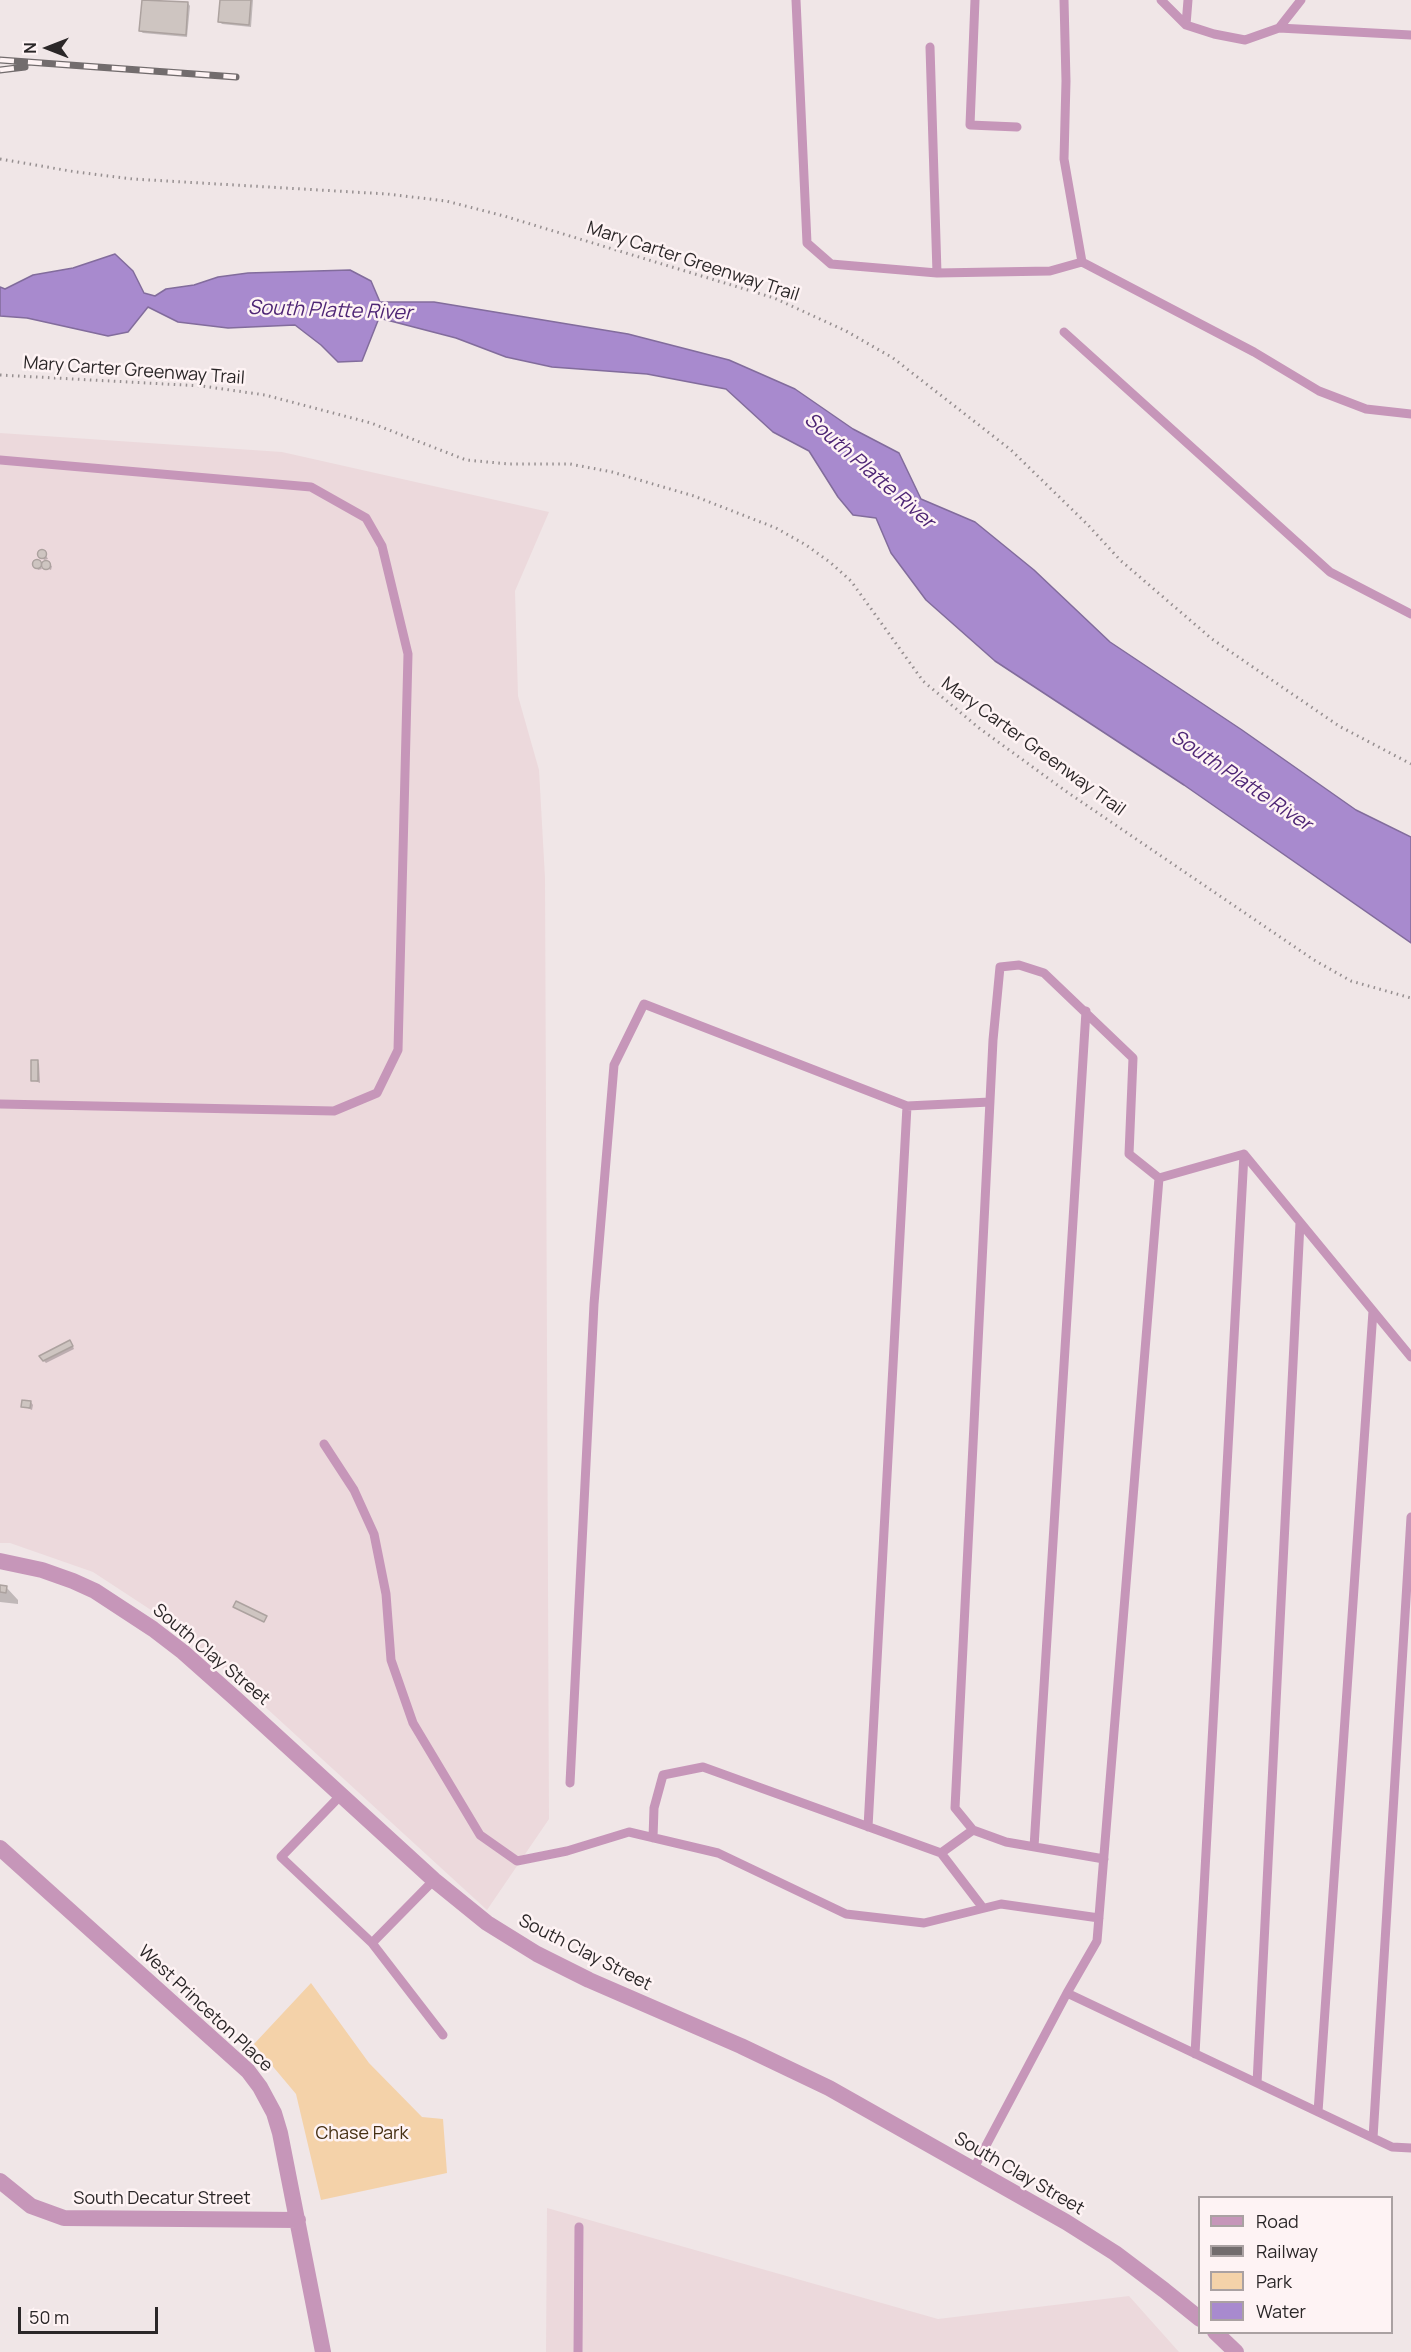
<!DOCTYPE html>
<html>
<head>
<meta charset="utf-8">
<style>
  body { margin:0 }
  #map { position:relative; width:1411px; height:2352px; overflow:hidden; background:#f0e6e7; font-family:Manrope,sans-serif }
  canvas { display:block }
  .legend { position:absolute; left:1198px; top:2196px; width:195px; height:138px; box-sizing:border-box; background:#fef3f4; border:2px solid #aaa1a2; margin:0; padding:8px 10px; list-style:none; font-size:18px; color:#2b2728 }
  .legend li { display:flex; align-items:center; gap:12px; height:30px }
  .legend b { width:30px; border:2px solid #aaa1a2 }
  .north { position:absolute; left:18px; top:18px; width:60px; height:60px; -webkit-text-stroke:4px #fef3f4; paint-order:stroke; rotate:270deg; font-size:16px; font-weight:700; line-height:24px; text-align:center; color:#2b2728 }
  .north::after { content:''; display:block; margin:auto; width:21px; height:27px; background:#2b2728; clip-path:polygon(50% 0,100% 100%,50% 72%,0 100%) }
  .scale { position:absolute; left:18px; top:2307px; width:140px; height:27px; box-sizing:border-box; border:3px solid #2b2728; border-top:0; padding-left:8px; font-size:18px; line-height:21px; white-space:nowrap; color:#2b2728; -webkit-text-stroke:4px #fef3f4; paint-order:stroke }
</style>
</head>
<body>
<div id="map">
<canvas width="1411" height="2352"></canvas>
<ul class="legend">
<li><b style="height:8px;background:#c696b9"></b>Road</li>
<li><b style="height:8px;background:#726c6d"></b>Railway</li>
<li><b style="height:16px;background:#f4d2a9"></b>Park</li>
<li><b style="height:16px;background:#a88ace"></b>Water</li>
</ul>
<div class="north">N</div>
<div class="scale">50 m</div>
</div>
<script>
const ctx = document.querySelector('canvas').getContext('2d');
ctx.lineJoin = 'round';
function paint(path, color) {
  ctx.fillStyle = color;
  ctx.fill(path, 'evenodd');
}
function toPath(rows) {
  const path = new Path2D();
  for (const r of rows) {
    if (r.length === 3) {
      path.moveTo(r[0] + r[2], r[1]);
      path.arc(r[0], r[1], r[2], 0, 2 * Math.PI);
      continue;
    }
    path.moveTo(r[0], r[1]);
    for (let i = 2; i < r.length; i += 2) path.lineTo(r[i], r[i + 1]);
  }
  return path;
}
function stroke(path, color, width, dash) {
  ctx.strokeStyle = color;
  ctx.lineWidth = width;
  ctx.lineCap = dash ? 'butt' : 'round';
  ctx.setLineDash(dash || []);
  ctx.stroke(path);
}
function drawText(font, color, halo, rows, align = 'center') {
  ctx.font = font + ' Manrope,sans-serif';
  ctx.lineWidth = 5;
  ctx.setLineDash([]);
  ctx.textBaseline = 'middle';
  ctx.strokeStyle = halo;
  ctx.fillStyle = color;
  for (const [text, x, y, turn = 0] of rows) {
    ctx.save();
    ctx.translate(x, y);
    ctx.rotate((+turn || 0) * Math.PI / 180);
    ctx.textAlign = isNaN(turn) ? turn : align;
    if (halo) ctx.strokeText(text, 0, 0);
    ctx.fillText(text, 0, 0);
    ctx.restore();
  }
}
paint(toPath([
  [0,433,282,452,549,512,515,591,518,696,539,770,545,878,549,1819,487,1910,180,1629,93,1572,10,1543,0,1543],
  [547,2208,938,2319,1129,2296,1179,2352,546,2352]
]), '#ecd9dc');
paint(toPath([
  [311,1983,369,2063,422,2117,443,2119,447,2173,321,2200,296,2094,254,2044]
]), '#f4d2a9');
const water = toPath([
  [115,254,133,271,144,293,155,296,166,289,194,285,218,277,248,273,350,270,371,281,380,302,434,302,628,334,729,360,795,389,853,429,899,453,921,499,975,522,1034,570,1110,642,1242,730,1356,810,1411,837,1411,943,1184,785,995,661,926,600,891,553,876,518,853,515,838,497,809,451,773,432,726,389,647,374,552,367,506,357,456,338,379,318,362,361,338,362,321,345,295,325,228,328,178,322,148,307,128,332,108,336,27,318,0,316,0,287,5,289,33,275,73,268,115,254]
]);
paint(water, '#a88ace');
stroke(water, '#826c9c', 1.5);
paint(toPath([
  [143,0,188,3,190,6,187,37,143,33,140,31],
  [222,0,253,0,251,27,222,24,220,22],
  [44,552,48,559,44,560,40,553],
  [38,562,42,569,38,570,34,563],
  [45,563,52,566,51,570,44,567],
  [37,1061,39,1064,40,1083,33,1080],
  [72,1344,74,1349,46,1363,44,1361],
  [31,1402,33,1405,32,1410,23,1406],
  [0,1587,6,1587,18,1600,18,1604,0,1602]
]), '#0003');
const building = toPath([
  [142,0,188,2,186,35,139,31,142,0],
  [220,0,251,0,249,25,218,22,220,0],
  [42,554,4.5],
  [37,564,4.5],
  [46,565,4.5],
  [31,1060,38,1060,38,1081,31,1081,31,1060],
  [70,1340,73,1346,43,1361,39,1356,70,1340],
  [22,1400,31,1401,30,1408,21,1407,22,1400],
  [0,1585,7,1586,6,1593,0,1592,0,1585],
  [236,1601,267,1616,264,1622,233,1607,236,1601]
]);
paint(building, '#cec5c1');
stroke(building, '#aca29f', 1.5);
stroke(toPath([
  [0,159,76,172,133,179,387,194,446,201,504,216,774,298,846,331,893,358,1011,450,1088,525,1120,560,1212,639,1339,726,1411,764],
  [0,375,202,386,265,395,371,423,466,460,509,464,570,464,612,472,694,496,776,528,806,545,831,563,851,581,923,681,979,728,1067,792,1314,960,1351,981,1411,998]
]), '#968f90', 3, [1.5, 4.5]);
stroke(toPath([
  [796,0,807,243,831,264,937,273,930,47],
  [975,0,970,125,1017,127],
  [1064,0,1066,81,1064,159,1082,262,1254,352,1319,391,1366,409,1411,414],
  [1161,0,1186,25,1214,34,1245,40,1279,28,1301,0],
  [1186,25,1188,0],
  [1279,28,1411,35],
  [937,273,1050,271,1082,262],
  [1064,332,1330,572,1411,614],
  [0,460,311,487,366,518,382,546,408,654,398,1050,377,1093,334,1111,0,1104],
  [324,1444,354,1490,374,1534,386,1594,391,1660,413,1723,480,1835,517,1861,567,1851,629,1832,718,1853,846,1914,924,1923,1001,1904,1099,1918],
  [570,1783,594,1304,614,1065,644,1004,907,1106,990,1102],
  [340,1796,281,1857,372,1943,434,1880],
  [868,1827,907,1106],
  [653,1838,654,1808,663,1775,703,1767,941,1853,983,1908],
  [1034,1847,1086,1011],
  [941,1853,973,1830],
  [1104,1859,1006,1842,973,1830,955,1808,993,1040,1000,967,1019,965,1044,973,1133,1058,1129,1154,1159,1178,1244,1154,1411,1357],
  [372,1943,443,2035],
  [1067,1993,1392,2147,1411,2148],
  [1195,2054,1244,1154],
  [1257,2083,1300,1223],
  [1318,2112,1373,1311],
  [1373,2138,1411,1517],
  [973,2170,1067,1993,1097,1941,1159,1178],
  [578,2352,579,2227]
]), '#c696b9', 9);
stroke(toPath([
  [0,1561,42,1570,73,1581,95,1591,153,1629,183,1652,236,1699,434,1880,487,1923,537,1954,589,1980,741,2046,829,2088,1066,2222,1115,2253,1164,2290,1200,2319],
  [0,1848,248,2071,260,2087,274,2113,280,2133,323,2352],
  [0,2181,31,2206,64,2218,298,2220],
  [1215,2332,1236,2352]
]), '#c696b9', 16);
const rail = toPath([
  [0,60,236,77],
  [0,70,25,67]
]);
stroke(rail, '#726c6d', 7);
stroke(rail, '#fef3f4', 4.5, [14]);
drawText('18px', '#2b2728', '#fef3f4', [
  ["Mary Carter Greenway Trail",693,262,18],
  ["Mary Carter Greenway Trail",134,371,4],
  ["Mary Carter Greenway Trail",1033,747,36],
  ["South Clay Street",211,1655,40],
  ["South Clay Street",585,1953,27],
  ["West Princeton Place",205,2009,43],
  ["South Clay Street",1019,2174,30],
  ["South Decatur Street",162,2199]
]);
drawText('18px', '#463013', '#fef3f4', [
  ["Chase Park",362,2134]
]);
drawText('italic 20px', '#4e2575', '#fef3f4', [
  ["South Platte River",330,311,2],
  ["South Platte River",869,471,41],
  ["South Platte River",1241,781,34]
]);
</script>
</body>
</html>
